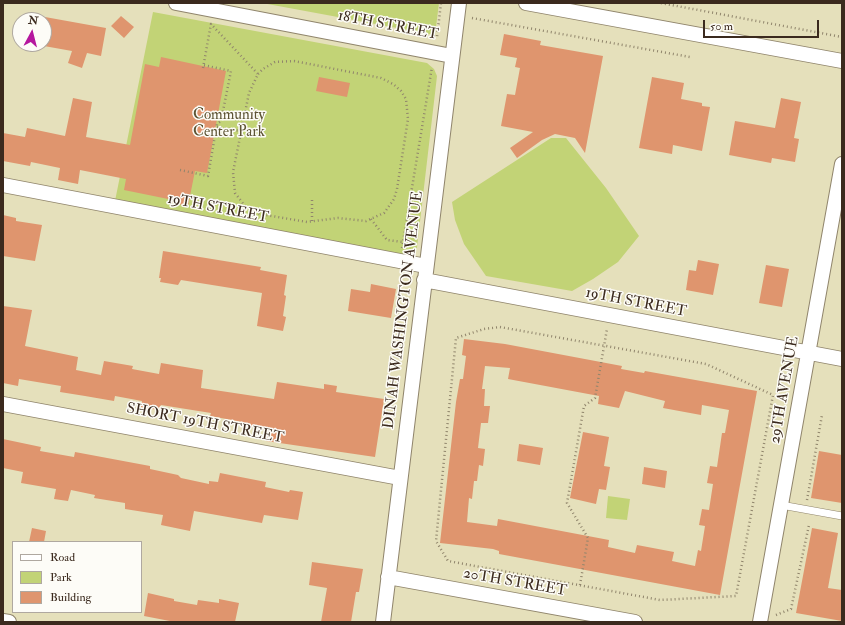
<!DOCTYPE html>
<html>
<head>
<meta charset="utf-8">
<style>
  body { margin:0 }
  #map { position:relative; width:845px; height:625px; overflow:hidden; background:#e5e0bb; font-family:"IM FELL Double Pica",serif }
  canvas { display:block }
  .frame { position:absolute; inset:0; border:4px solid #3b2a1e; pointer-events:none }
  .legend { position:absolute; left:12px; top:541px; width:130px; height:72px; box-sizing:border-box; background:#fdfcf7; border:1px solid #afa8a0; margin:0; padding:5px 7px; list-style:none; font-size:12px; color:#3b2a1e }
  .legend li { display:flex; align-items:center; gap:8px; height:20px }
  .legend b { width:20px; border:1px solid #afa8a0 }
  .north { position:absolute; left:12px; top:12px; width:40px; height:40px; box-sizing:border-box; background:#fdfcf7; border:1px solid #afa8a0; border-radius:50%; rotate:7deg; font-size:11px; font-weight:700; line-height:16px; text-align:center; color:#3b2a1e }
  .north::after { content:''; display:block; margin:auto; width:14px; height:18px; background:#b5179e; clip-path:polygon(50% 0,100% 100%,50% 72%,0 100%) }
  .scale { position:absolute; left:703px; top:20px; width:116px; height:18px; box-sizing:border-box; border:2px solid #3b2a1e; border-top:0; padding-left:5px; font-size:12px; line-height:14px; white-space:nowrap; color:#3b2a1e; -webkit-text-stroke:3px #fdfcf7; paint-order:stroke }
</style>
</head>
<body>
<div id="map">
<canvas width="845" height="625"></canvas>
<div class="frame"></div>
<ul class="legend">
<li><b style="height:5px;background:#fff"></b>Road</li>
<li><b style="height:11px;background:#c2d376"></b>Park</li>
<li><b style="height:11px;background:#df956e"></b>Building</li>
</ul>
<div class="north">N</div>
<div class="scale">50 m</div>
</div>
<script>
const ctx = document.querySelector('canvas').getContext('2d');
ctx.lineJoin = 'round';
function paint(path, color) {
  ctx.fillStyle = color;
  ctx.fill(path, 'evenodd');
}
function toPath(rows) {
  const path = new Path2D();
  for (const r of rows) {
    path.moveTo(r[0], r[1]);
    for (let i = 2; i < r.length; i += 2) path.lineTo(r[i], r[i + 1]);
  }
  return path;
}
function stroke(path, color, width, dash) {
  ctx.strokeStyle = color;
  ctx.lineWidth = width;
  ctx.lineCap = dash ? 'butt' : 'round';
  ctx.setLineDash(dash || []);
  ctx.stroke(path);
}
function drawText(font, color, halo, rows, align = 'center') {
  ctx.font = font + ' "IM FELL Double Pica",serif';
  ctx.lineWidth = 3;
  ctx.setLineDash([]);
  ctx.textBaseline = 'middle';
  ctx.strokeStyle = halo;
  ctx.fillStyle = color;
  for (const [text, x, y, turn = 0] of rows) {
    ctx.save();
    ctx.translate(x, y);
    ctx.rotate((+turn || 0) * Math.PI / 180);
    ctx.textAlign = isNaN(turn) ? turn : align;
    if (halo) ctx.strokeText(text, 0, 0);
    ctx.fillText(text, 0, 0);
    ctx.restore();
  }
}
paint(toPath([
  [262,3,439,3,435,35],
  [153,12,427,63,434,69,437,76,417,247,414,253,409,256,115,201],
  [551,138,566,138,606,188,639,236,618,262,593,279,572,291,486,276,464,244,455,220,452,202],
  [608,496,630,499,627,520,606,518]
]), '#c2d376');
paint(toPath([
  [121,16,134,27,124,38,111,26],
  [45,17,106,28,101,56,87,53,82,68,68,63,72,51,44,46],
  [504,34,541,41,540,45,603,56,585,153,575,138,555,134,542,140,517,158,510,148,533,132,501,126,507,94,515,95,520,68,515,67,517,58,500,55],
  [161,57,226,71,207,173,195,171,188,206,172,203,173,200,124,190,126,179,80,170,78,184,58,180,60,168,31,162,30,166,3,161,3,133,25,137,27,128,65,136,73,98,92,102,86,137,130,145,145,64,159,67],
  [319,77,350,83,347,97,316,91],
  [652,77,684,83,681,99,702,103,702,106,710,107,702,151,673,145,672,154,639,148],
  [781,98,801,102,794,138,799,139,795,162,772,158,771,163,729,155,735,121,775,128],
  [3,215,16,218,16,221,42,225,35,261,3,256],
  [163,251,261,267,260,270,287,275,284,295,286,296,283,316,286,317,283,331,257,326,262,293,181,280,178,285,160,282,161,278,159,278],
  [698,260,719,264,713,295,686,290,689,270,696,271],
  [766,265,789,269,782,307,759,303],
  [371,284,396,289,391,318,348,311,351,289,370,292],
  [3,306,32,310,25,346,78,357,76,370,101,375,104,361,133,366,132,369,159,374,161,363,203,370,201,388,274,399,277,382,324,389,324,384,337,386,336,392,384,399,375,457,266,441,268,430,243,425,243,422,210,416,211,413,161,405,158,410,141,407,142,401,115,396,114,401,85,396,60,392,61,386,19,379,18,386,3,383],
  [464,339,505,344,622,366,621,369,644,373,645,371,757,391,720,595,499,554,499,551,493,549,440,543,456,402,460,379,463,379,466,356,462,355],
  [485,366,510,368,508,379,599,396,598,404,619,408,625,391,665,401,663,408,701,415,702,405,729,410,725,433,722,433,717,467,710,466,707,483,713,484,709,510,702,509,699,525,705,526,701,551,698,550,695,566,672,561,674,552,637,545,635,553,608,547,609,540,498,519,497,526,467,522,469,498,472,499,474,481,477,481,479,465,483,466,485,449,478,448,481,423,488,423,490,406,484,406,485,389,482,389],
  [583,432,609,437,604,466,610,467,606,490,599,489,596,504,570,498],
  [3,439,41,447,40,451,74,457,75,452,150,466,150,469,178,475,181,478,209,484,209,481,218,482,220,473,266,482,265,487,289,492,290,490,303,492,298,520,264,515,262,523,194,511,190,531,161,525,163,515,125,509,125,503,94,498,95,495,71,490,68,501,54,499,56,489,21,483,23,472,3,468],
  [519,444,543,448,540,465,517,461],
  [819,451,842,455,842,503,811,498],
  [644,467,667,471,665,488,642,484],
  [32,528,46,531,44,542,29,542],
  [812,528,838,533,828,588,842,590,842,621,796,613],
  [312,562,363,569,359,592,356,592,351,622,321,622,327,588,309,585],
  [148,593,174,599,174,601,197,605,198,600,219,603,219,599,239,603,235,622,175,622,144,616]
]), '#df956e');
const lane = toPath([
  [781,505,842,516]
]);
const street = toPath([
  [176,3,452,56],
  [526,3,842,61],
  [3,185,426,266],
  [424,280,842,359],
  [3,404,400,478],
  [388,577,635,622],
  [3,621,9,622],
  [383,622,459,3],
  [760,622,842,164]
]);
stroke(lane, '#90856c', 8);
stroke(street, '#90856c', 16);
stroke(toPath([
  [661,3,842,37],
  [472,18,690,57],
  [434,36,437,37,441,3],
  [203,68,211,24,258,74,249,93,233,172,235,193,245,206,260,214,307,222,338,218,366,221,384,213,394,199,397,189,408,119,406,99,401,91,393,84,381,78,294,61,275,62,263,69,258,74],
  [217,127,240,131],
  [180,170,208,176,217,124,221,121,231,71,203,65],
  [312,200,312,222],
  [371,219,387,240,403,242,432,67],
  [402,248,403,242,416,244],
  [500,327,706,364,773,395,736,596,660,600,448,561,436,541,456,338,484,329,500,327],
  [807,500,822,415],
  [557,581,564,595],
  [580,585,588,538,567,503,584,406,595,398,607,329],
  [776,615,791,609,809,525]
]), '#90856c', 2.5, [1, 3]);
stroke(lane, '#fff', 7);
stroke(street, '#fff', 14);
drawText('15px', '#3b2a1e', '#fdfcf7', [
  ["18TH STREET",388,26,11],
  ["19TH STREET",218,209,11],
  ["19TH STREET",636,303,11],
  ["DINAH WASHINGTON AVENUE",404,310,-83],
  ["29TH AVENUE",785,390,-80],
  ["SHORT 19TH STREET",205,424,11],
  ["20TH STREET",515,583,10]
]);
drawText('15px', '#5d5434', '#fdfcf7', [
  ["Community",229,116],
  ["Center Park",229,133]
]);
</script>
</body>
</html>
